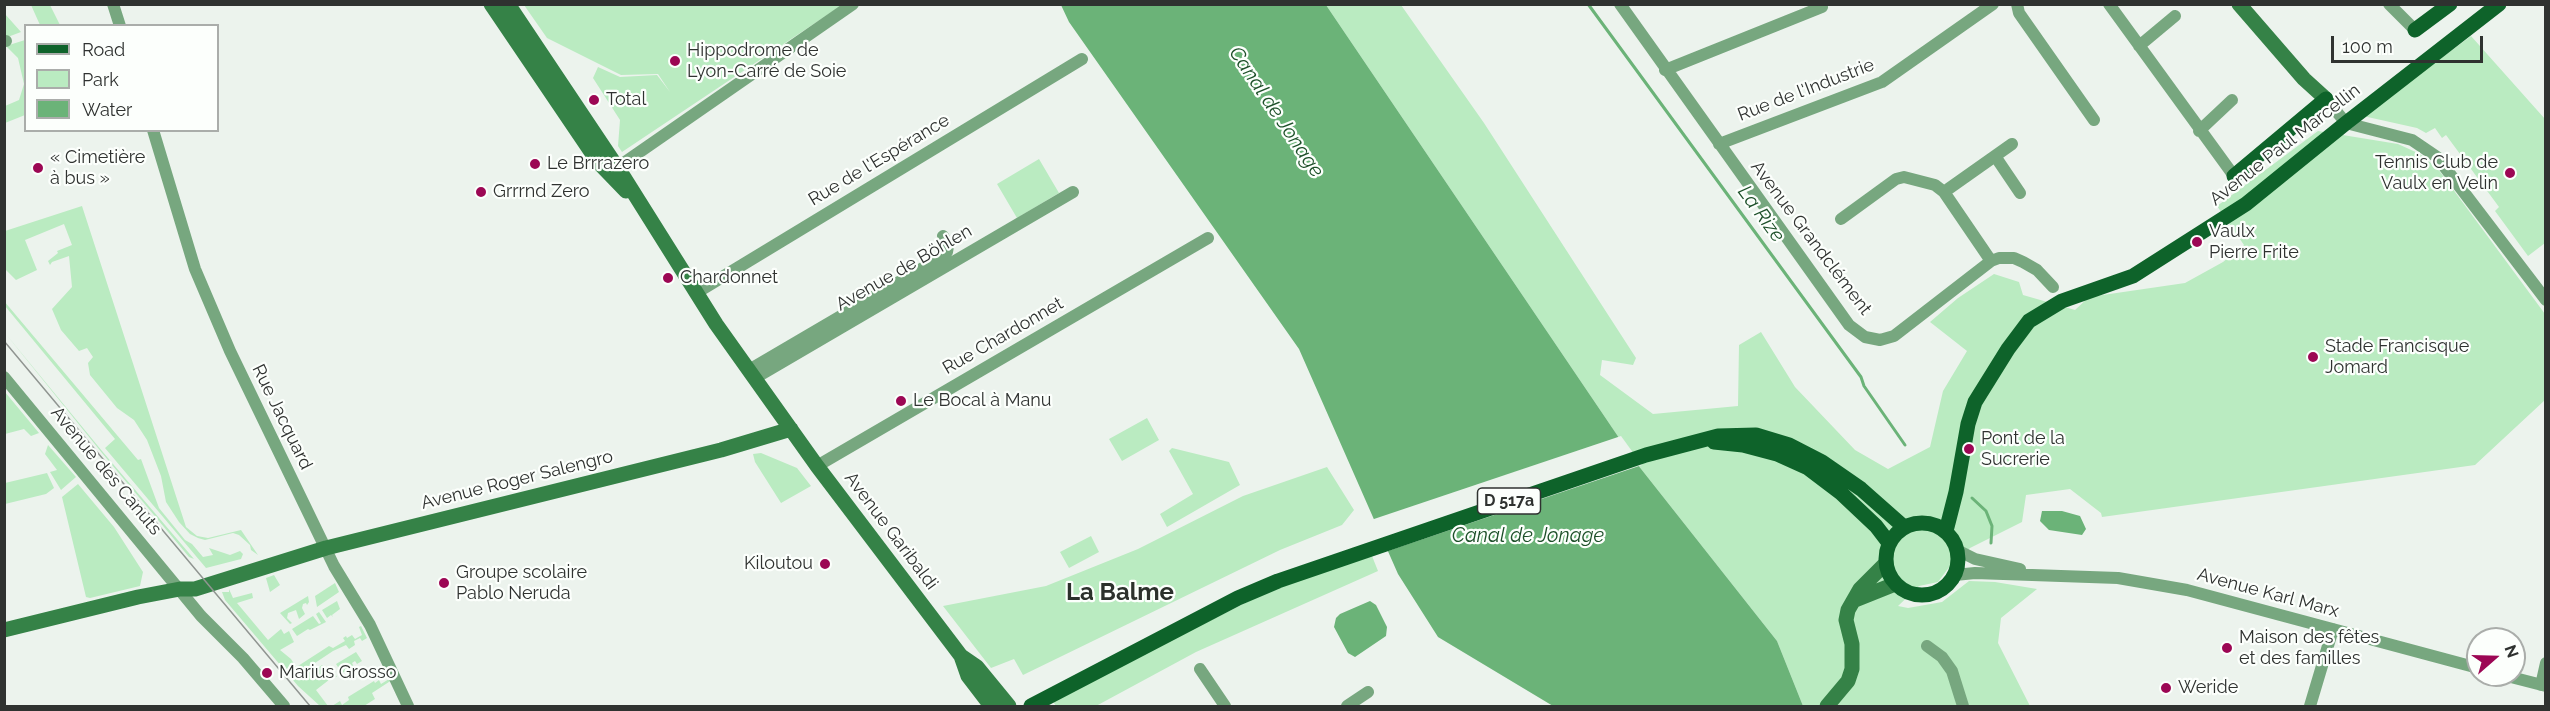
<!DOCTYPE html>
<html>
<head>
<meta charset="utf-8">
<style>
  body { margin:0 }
  #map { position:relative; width:2550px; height:711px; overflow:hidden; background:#ecf3ed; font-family:Raleway,sans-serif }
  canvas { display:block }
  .frame { position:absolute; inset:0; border:6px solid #2f3230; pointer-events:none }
  .legend { position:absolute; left:24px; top:24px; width:195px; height:108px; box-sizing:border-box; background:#fcfffc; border:2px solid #aaadaa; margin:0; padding:8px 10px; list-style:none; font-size:18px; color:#2f3230 }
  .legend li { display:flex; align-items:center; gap:12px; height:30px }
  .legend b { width:30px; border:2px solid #aaadaa }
  .north { position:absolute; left:2466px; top:627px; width:60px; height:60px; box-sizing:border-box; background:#fcfffc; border:2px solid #aaadaa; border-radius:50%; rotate:70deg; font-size:16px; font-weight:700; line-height:24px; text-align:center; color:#2f3230 }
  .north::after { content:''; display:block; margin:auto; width:21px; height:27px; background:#9c0754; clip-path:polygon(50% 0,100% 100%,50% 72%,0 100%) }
  .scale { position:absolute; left:2331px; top:36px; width:152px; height:27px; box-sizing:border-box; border:3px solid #2f3230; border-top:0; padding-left:8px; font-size:18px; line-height:21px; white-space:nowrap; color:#2f3230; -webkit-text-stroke:4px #fcfffc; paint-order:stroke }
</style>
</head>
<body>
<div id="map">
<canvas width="2550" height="711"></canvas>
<div class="frame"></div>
<ul class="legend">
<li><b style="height:8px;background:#0e632a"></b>Road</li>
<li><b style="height:16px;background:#baebc1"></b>Park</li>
<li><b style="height:16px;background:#6bb378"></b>Water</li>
</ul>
<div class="north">N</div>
<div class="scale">100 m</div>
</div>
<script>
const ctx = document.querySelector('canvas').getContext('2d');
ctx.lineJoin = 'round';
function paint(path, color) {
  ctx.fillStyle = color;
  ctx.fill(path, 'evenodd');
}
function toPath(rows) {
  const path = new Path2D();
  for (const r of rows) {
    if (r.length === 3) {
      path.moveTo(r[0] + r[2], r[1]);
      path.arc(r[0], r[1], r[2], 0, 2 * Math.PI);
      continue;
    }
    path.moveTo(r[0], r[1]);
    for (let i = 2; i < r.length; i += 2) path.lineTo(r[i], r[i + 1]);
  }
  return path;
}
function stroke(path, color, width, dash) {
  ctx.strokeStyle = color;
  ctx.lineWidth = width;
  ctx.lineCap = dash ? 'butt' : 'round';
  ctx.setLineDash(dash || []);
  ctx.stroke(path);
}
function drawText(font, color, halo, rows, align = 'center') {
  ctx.font = font + ' Raleway,sans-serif';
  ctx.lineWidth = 4.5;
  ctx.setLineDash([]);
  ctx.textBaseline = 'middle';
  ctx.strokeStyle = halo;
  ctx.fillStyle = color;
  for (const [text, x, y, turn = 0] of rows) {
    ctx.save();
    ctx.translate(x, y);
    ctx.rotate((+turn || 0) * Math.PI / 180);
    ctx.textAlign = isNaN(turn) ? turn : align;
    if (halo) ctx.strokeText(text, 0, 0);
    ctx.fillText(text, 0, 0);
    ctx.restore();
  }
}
paint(toPath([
  [31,5,50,5,60,25,40,25],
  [524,5,842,5,622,152,618,146,620,120,593,78,598,67,620,77,657,75,670,92,658,74,621,75,547,38],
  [1326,5,1401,5,1484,123,1636,358,1633,365,1602,360,1600,375,1653,414,1738,406,1739,345,1761,332,1795,387,1855,450,1888,469,1930,447,1943,391,1967,351,1930,322,1958,298,1994,274,2019,282,2023,295,2075,310,2089,297,2185,283,2223,262,2244,245,2217,206,2318,131,2398,144,2420,154,2438,169,2545,314,2545,400,2475,465,2102,517,2101,513,2070,489,2026,495,2022,522,1970,548,1950,566,1938,582,1919,586,1898,606,1908,608,1942,602,1969,581,1995,582,2037,589,2001,618,1998,643,2030,706,1803,706,1777,641,1634,460],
  [5,14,21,32,5,38],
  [2471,36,2545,119,2545,243,2528,256,2495,211,2499,207,2446,135,2442,138,2435,128,2426,133,2417,128,2363,116],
  [25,40,25,115,5,123,5,106,19,100,24,84,18,58,6,46],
  [1039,159,1059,193,1017,218,997,184],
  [82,206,186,527,197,536,208,538,241,530,258,555,251,550,250,545,239,535,233,533,205,540,198,538,190,534,179,522,166,502,161,476,147,440,134,420,117,408,90,375,88,363,93,357,87,348,79,351,61,330,52,309,72,287,69,256,52,262,50,265,48,261,58,253,57,251,72,245,64,224,25,240,37,270,16,280,5,269,5,231],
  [4,301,138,460,141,459,159,508,185,540,192,544,203,557,213,555,209,548,230,555,240,551,243,554,241,559,206,568,105,448,115,439,5,306],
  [5,333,102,451,194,559,189,557,102,453],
  [5,392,39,433,31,436,24,429,5,434],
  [1147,418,1159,440,1122,461,1109,439],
  [48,445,76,477,61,490,50,472,57,470,45,454],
  [1172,448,1229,462,1240,485,1167,527,1160,514,1193,494,1169,451],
  [761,453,797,468,811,486,781,503,755,462,753,454],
  [1327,467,1354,510,1342,525,1280,550,1023,675,1014,659,991,668,943,606,1046,586,1138,549,1243,496],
  [47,473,54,488,46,494,5,504,5,483],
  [78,484,114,527,143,572,140,586,90,598,86,597,62,497],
  [1091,536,1099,552,1069,568,1060,552],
  [1372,556,1378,571,1196,652,1096,706,1056,706,1052,700,1271,590],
  [274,575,280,585,270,592,266,578],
  [335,583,339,592,317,607,315,596],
  [229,589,233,598,252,593,253,598,237,603,268,640,281,629,284,634,289,631,294,642,280,650,291,659,298,670,300,668,298,666,329,646,333,648,345,641,343,638,346,636,347,638,352,635,355,639,362,635,359,627,361,626,367,638,362,641,360,638,354,641,355,645,349,649,346,645,333,651,309,667,314,672,322,665,326,669,331,666,337,677,334,676,316,690,328,706,320,706,298,686,225,600,222,592,229,592],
  [308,596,309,602,307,605,306,603,303,604,302,608,305,614,299,619,296,610,288,613,287,618,292,623,290,624,280,613],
  [337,601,340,609,332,615,333,617,331,615,327,618,322,610],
  [319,612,326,622,310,630,308,629,297,636,292,629,313,616,319,624,321,623,316,614],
  [356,652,362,661,357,664,355,661,352,663,354,667,342,673,336,664],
  [389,674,392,680,372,693,375,699,364,706,332,706,340,701,342,705,349,700,348,697,374,681,375,683,379,680,381,684,389,679]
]), '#baebc1');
paint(toPath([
  [1061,5,1326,5,1634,460,1777,641,1803,706,1553,706,1438,637,1398,574,1299,349,1069,22],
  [2042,511,2062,511,2080,516,2086,529,2082,535,2049,530,2040,521],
  [1370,601,1376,605,1387,627,1386,636,1355,657,1348,653,1334,627,1336,618,1340,614]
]), '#6bb378');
paint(toPath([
  [1621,436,1642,465,1385,552,1371,520]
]), '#ecf3ed');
stroke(toPath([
  [1588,4,1861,377,1864,386,1905,445],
  [1972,498,1986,511,1992,526,1991,543]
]), '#6bb378', 3);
stroke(toPath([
  [113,4,120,26],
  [1620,4,1849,325,1865,337,1880,340,1894,336,1991,261,1999,258,2014,258,2023,262,2037,270,2053,287],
  [2017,4,2019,13,2094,120],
  [2109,4,2234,176],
  [2389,4,2415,30],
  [4,41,6,41],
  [2139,46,2175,16],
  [1665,70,1822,7],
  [2326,99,2346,123,2412,140,2437,157,2546,300],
  [153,130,195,269,230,351,334,566,370,625,408,706],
  [2199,131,2232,100],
  [1719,144,1882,82,1993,4],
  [1995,156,2020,193],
  [618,167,853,4],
  [1944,192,2012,144],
  [1841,219,1896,179,1904,177,1935,185,1944,192,1991,261],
  [696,293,1082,59],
  [749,370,940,258,947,252,948,246,943,236],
  [4,377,201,616,243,658,284,706],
  [755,378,1073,192],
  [817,466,1208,238],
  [1957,550,1975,559,2020,569],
  [1955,575,1975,573,2118,578,2187,590,2478,668],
  [1927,646,1942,657,1952,671,1963,706],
  [1200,669,1225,706],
  [2503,675,2546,686],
  [2541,685,2546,663],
  [1347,706,1368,692],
  [2310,706,2333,629]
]), '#77a77f', 12);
stroke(toPath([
  [491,4,598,162,626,191],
  [508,4,625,179,716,324,817,466,961,656,968,676,991,706],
  [2239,4,2304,79,2326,99],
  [1855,600,1895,584],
  [4,630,138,597,180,589,195,589,326,548,721,450,791,429],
  [961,656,977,667,1009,706],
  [1827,706,1848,681,1852,669,1852,644,1846,620,1848,610,1860,589,1885,564]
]), '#358247', 15);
stroke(toPath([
  [2415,30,2450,4],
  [2234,176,2326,99],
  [1714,442,1743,445,1777,454,1808,468,1841,493,1876,526,1889,543],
  [1922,559,36],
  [1946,531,1956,492,1968,424,1975,402,2008,349,2029,321,2062,301,2133,276,2246,204,2346,123,2499,4],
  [1031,706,1238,598,1278,581,1646,455,1718,436,1756,435,1789,445,1822,462,1861,489,1904,527]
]), '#0e632a', 15);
stroke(toPath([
  [4,341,310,706]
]), '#909591', 1.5);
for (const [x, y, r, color] of [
  [675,61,6,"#9c0754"],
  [594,100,6,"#9c0754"],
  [535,164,6,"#9c0754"],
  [38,168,6,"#9c0754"],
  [2510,173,6,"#9c0754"],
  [481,192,6,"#9c0754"],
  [2197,242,6,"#9c0754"],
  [668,278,6,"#9c0754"],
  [2313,357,6,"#9c0754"],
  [901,401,6,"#9c0754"],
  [1969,449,6,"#9c0754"],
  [825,564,6,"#9c0754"],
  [444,583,6,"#9c0754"],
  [2227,648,6,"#9c0754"],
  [267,673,6,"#9c0754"],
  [2166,688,6,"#9c0754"]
]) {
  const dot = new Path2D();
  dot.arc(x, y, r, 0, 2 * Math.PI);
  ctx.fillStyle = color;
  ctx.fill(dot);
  stroke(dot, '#fcfffc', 2);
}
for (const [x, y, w] of [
  [1509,501,63]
]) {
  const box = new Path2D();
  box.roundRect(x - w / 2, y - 13, w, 26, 4.5);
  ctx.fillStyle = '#fcfffc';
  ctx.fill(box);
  stroke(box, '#2f3230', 1.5);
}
drawText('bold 16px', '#2f3230', null, [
  ["D 517a",1509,501]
]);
drawText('18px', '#2f3230', '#fcfffc', [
  ["Hippodrome de",687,51],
  ["Lyon-Carré de Soie",687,72],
  ["Total",606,100],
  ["« Cimetière",50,158],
  ["à bus »",50,179],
  ["Tennis Club de",2498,163,"right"],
  ["Vaulx en Velin",2498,184,"right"],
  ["Le Brrrazero",547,164],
  ["Grrrnd Zero",493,192],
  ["Vaulx",2209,232],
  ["Pierre Frite",2209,253],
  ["Chardonnet",680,278],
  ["Stade Francisque",2325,347],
  ["Jomard",2325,368],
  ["Le Bocal à Manu",913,401],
  ["Pont de la",1981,439],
  ["Sucrerie",1981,460],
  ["Kiloutou",813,564,"right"],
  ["Groupe scolaire",456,573],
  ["Pablo Neruda",456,594],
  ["Maison des fêtes",2239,638],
  ["et des familles",2239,659],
  ["Marius Grosso",279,673],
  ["Weride",2178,688]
], 'left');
drawText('18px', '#2f3230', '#fcfffc', [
  ["Rue de l'Industrie",1806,90,-21],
  ["Avenue Paul Marcellin",2285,145,-38],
  ["Rue de l'Espérance",879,160,-31],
  ["Avenue Grandclément",1811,238,53],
  ["Avenue de Böhlen",904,268,-30],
  ["Rue Chardonnet",1003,336,-30],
  ["Rue Jacquard",282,417,64],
  ["Avenue des Canuts",106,471,50],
  ["Avenue Roger Salengro",517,480,-14],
  ["Avenue Garibaldi",891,531,53],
  ["Avenue Karl Marx",2268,593,15]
]);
drawText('italic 20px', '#1d5029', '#fcfffc', [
  ["Canal de Jonage",1276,112,56],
  ["La Rize",1761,214,54],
  ["Canal de Jonage",1528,536]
]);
drawText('bold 24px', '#2c312c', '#fcfffc', [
  ["La Balme",1120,593]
]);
</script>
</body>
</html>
